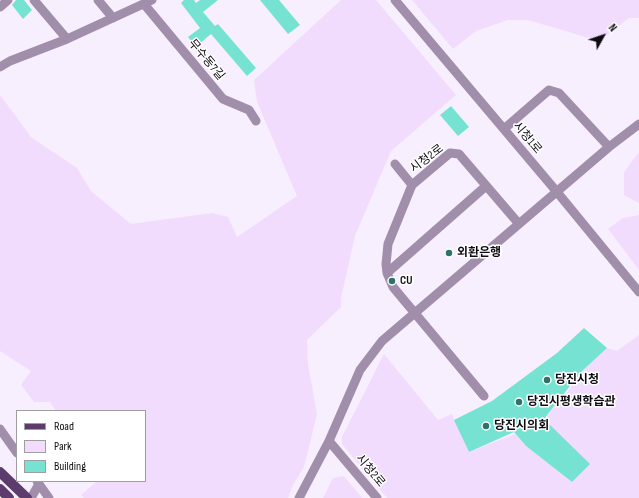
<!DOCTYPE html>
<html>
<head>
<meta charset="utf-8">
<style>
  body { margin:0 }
  #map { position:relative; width:639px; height:498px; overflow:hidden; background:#f8effe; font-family:"Sofia Sans Condensed",sans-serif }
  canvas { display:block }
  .legend { position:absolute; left:16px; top:410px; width:130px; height:72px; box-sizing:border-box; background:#fff; border:1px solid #9f9da0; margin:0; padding:5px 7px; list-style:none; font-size:12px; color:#0f0b12 }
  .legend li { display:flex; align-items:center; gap:8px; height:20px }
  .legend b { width:20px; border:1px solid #9f9da0 }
  .north { position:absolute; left:583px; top:16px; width:40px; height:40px; -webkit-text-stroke:3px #fff; paint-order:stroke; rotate:50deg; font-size:11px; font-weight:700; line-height:16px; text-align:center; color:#0f0b12 }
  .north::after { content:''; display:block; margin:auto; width:14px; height:18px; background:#0f0b12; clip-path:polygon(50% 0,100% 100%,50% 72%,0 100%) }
</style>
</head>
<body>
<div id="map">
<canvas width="639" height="498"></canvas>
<ul class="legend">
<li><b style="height:5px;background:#5c3c6d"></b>Road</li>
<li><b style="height:11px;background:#f1dcfd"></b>Park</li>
<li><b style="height:11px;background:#75e2d2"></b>Building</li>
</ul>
<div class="north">N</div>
</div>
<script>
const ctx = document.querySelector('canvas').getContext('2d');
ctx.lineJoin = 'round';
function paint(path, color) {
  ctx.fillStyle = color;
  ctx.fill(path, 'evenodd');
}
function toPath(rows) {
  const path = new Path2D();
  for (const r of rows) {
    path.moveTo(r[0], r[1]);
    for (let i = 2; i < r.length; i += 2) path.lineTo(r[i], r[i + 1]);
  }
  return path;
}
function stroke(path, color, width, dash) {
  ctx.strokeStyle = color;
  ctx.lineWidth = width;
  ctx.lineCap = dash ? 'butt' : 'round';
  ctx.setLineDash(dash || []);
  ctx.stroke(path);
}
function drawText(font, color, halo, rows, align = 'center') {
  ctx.font = font + ' "Sofia Sans Condensed","Noto Sans KR",sans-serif';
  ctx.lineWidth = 3;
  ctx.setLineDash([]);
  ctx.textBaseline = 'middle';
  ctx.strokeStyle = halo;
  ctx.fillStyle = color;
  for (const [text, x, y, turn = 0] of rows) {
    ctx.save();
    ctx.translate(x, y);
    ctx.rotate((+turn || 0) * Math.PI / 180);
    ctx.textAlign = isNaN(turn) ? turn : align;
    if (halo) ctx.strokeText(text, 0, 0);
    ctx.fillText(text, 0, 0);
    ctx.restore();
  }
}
paint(toPath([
  [341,0,376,0,456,95,391,151,355,236,341,298,341,307,307,340,308,364,317,414,304,467,293,485,288,498,84,498,81,495,97,481,145,481,145,411,56,411,50,402,34,402,21,385,31,371,0,351,0,95,31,137,77,168,91,191,131,224,212,213,228,217,237,237,297,196,257,102,254,80],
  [412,0,639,0,639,18,629,18,599,41,528,20,508,20,476,31,453,49],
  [639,152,639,203,624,195,624,172],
  [639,215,639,270,608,229,623,218],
  [639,335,639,498,387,498,342,444,342,437,384,354,438,420,452,414,469,452,515,434,526,446,572,482,589,464,544,419,568,391,581,372,607,348,617,351],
  [344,476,362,498,323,498,333,478]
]), '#f1dcfd');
paint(toPath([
  [16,0,24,0,32,10,23,19,12,5],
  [184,0,194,0,196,3,200,0,218,0,203,12,215,26,218,24,256,68,247,76,211,34,198,45,196,43,194,45,188,37,200,28,181,3],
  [260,0,279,0,300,25,288,34],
  [451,106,469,127,458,136,440,115],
  [584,328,607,348,581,372,544,419,590,464,572,482,526,446,514,432,469,452,454,420,492,401,557,353]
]), '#75e2d2');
stroke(toPath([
  [34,0,67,39],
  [98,0,113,18],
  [395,0,557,192,639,292],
  [144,4,223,99,249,110,256,121],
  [0,7,8,0],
  [0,67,10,61,67,39,152,0],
  [504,129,549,90,559,93,609,147],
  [395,164,412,185],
  [387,273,486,186],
  [484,396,393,287,387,273,386,264,388,244,412,185,450,153,459,154,519,224],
  [0,429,17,453],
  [329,441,377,498],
  [39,484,49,498],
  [31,498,39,484,37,481],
  [299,498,329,441,360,370,382,341,609,147,639,124]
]), '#a08eab', 9);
stroke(toPath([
  [0,472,27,498],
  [0,489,9,498]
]), '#5c3c6d', 10);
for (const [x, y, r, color] of [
  [449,253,4,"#2d736a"],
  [392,281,4,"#2d736a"],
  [547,380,4,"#2d736a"],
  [519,402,4,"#2d736a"],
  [486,426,4,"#2d736a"]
]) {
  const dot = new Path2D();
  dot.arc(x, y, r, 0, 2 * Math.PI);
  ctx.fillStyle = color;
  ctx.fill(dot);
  stroke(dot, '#fff', 1.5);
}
drawText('12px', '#0f0b12', '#fff', [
  ["무수동7길",206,60,50],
  ["시청1로",527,138,50],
  ["시청2로",427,159,-37],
  ["시청2로",370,471,50]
]);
drawText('bold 12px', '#0f0b12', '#fff', [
  ["외환은행",457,253],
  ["CU",400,281],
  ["당진시청",555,380],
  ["당진시평생학습관",527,402],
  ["당진시의회",494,426]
], 'left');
</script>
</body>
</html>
